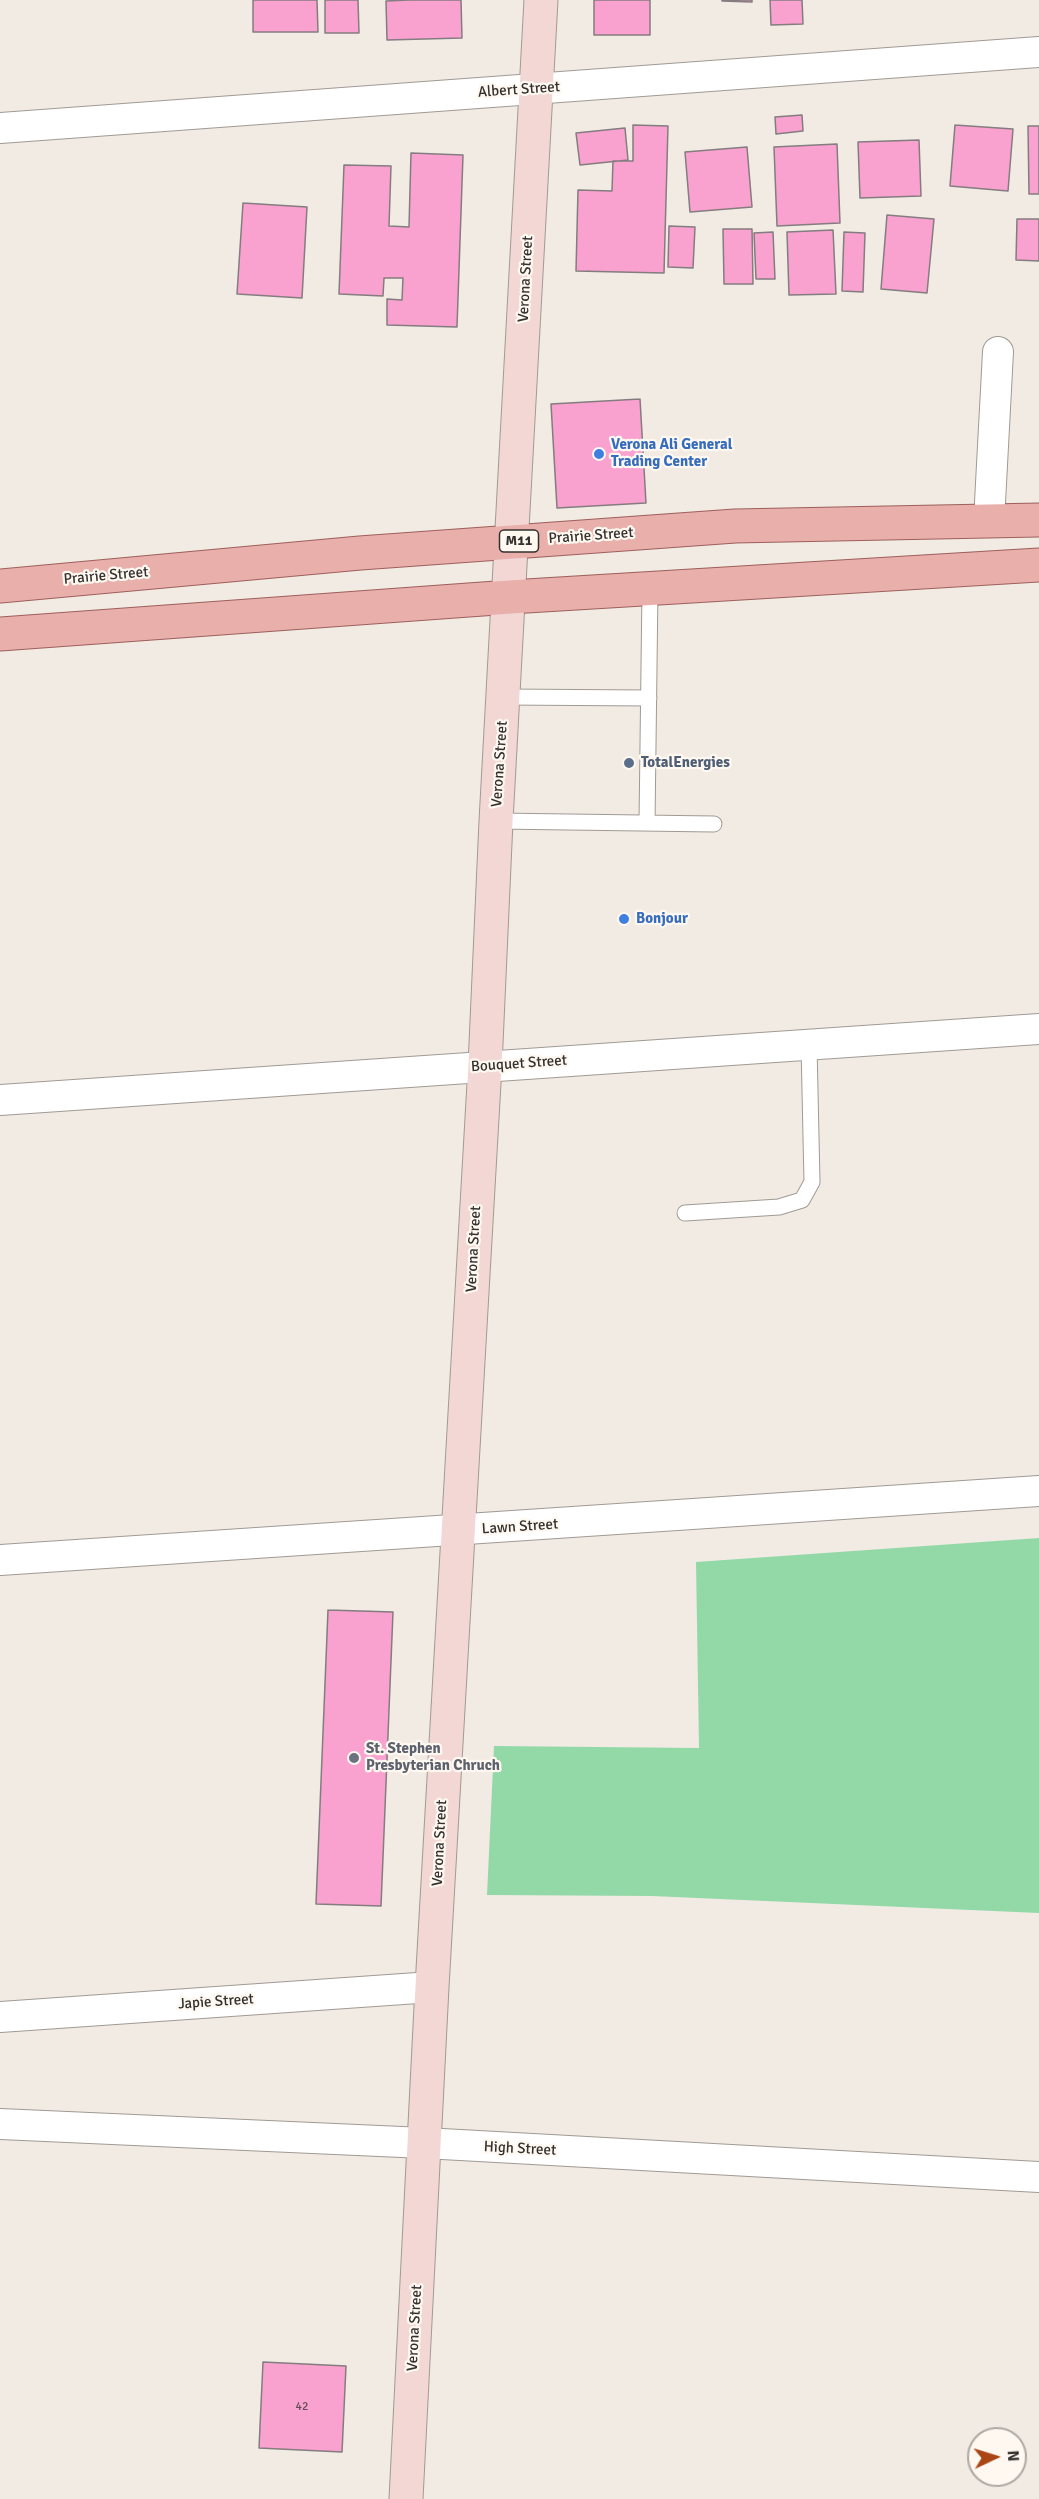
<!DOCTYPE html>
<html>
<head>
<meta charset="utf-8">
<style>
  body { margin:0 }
  #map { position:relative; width:1039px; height:2499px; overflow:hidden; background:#f1ebe4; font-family:Signika,sans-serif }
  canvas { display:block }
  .north { position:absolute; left:967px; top:2427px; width:60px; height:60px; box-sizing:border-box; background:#fef8f1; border:2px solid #ada8a3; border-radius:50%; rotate:86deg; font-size:16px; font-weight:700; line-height:24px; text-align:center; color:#33302e }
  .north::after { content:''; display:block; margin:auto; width:21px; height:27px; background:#aa4514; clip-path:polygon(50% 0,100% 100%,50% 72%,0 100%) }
</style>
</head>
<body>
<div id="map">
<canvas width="1039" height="2499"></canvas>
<div class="north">N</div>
</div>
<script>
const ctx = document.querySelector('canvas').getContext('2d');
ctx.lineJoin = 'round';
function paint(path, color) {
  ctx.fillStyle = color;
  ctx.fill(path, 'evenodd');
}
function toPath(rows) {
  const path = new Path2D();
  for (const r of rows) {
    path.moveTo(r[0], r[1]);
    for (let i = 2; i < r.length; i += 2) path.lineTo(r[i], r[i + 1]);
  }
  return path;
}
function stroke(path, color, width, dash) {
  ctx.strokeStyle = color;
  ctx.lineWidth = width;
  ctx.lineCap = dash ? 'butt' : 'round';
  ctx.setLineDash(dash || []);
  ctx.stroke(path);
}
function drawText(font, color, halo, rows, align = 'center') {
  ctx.font = font + ' Signika,sans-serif';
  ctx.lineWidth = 4.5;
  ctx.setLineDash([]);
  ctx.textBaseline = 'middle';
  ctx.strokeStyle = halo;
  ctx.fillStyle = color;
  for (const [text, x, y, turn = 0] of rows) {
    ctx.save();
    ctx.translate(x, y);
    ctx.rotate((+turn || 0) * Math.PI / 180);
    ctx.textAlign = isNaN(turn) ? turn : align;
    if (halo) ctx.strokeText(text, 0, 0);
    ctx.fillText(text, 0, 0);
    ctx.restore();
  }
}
paint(toPath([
  [1039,1538,1039,1913,652,1896,487,1895,494,1746,699,1748,696,1562]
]), '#92d9a7');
const building = toPath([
  [253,0,317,0,318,32,253,32,253,0],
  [325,0,358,0,359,33,325,33,325,0],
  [409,0,461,0,462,38,387,40,386,1,409,0],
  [594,0,650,0,650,35,594,35,594,0],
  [722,0,752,0,752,2,722,1,722,0],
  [770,0,802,0,803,24,771,25,770,0],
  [802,115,803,131,776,134,775,117,802,115],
  [633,125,668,126,664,273,576,271,578,190,612,191,613,161,633,161,633,125],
  [955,125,1013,129,1008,191,950,186,955,125],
  [1028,126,1039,126,1039,194,1029,194,1028,126],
  [625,128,628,160,580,165,576,133,625,128],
  [919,140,921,196,860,198,858,142,919,140],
  [837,144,840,223,777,226,774,147,837,144],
  [747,147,752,207,690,212,685,152,747,147],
  [411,153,463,155,457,327,387,325,387,299,402,300,403,278,384,278,383,296,339,294,344,165,391,166,389,226,409,227,411,153],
  [243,203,307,207,302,298,237,294,243,203],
  [887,215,934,219,927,293,881,289,887,215],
  [1017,219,1039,219,1039,261,1016,260,1017,219],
  [669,226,695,227,693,268,668,267,669,226],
  [723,229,752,229,753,284,724,284,723,229],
  [833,230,836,294,789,295,787,232,833,230],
  [773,232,775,279,756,279,754,233,773,232],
  [844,232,865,233,863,292,842,291,844,232],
  [640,399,646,503,557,508,551,404,640,399],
  [328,1610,393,1612,381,1906,316,1904,328,1610],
  [263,2362,346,2366,342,2452,259,2448,263,2362]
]);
paint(building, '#f9a2cf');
stroke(building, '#847c7f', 1.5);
const service = toPath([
  [504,697,649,698],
  [496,821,714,824],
  [647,823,650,589],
  [685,1213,779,1207,802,1200,812,1182,809,1045]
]);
const minor = toPath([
  [0,128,1039,52],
  [989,521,998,352],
  [0,1100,1039,1029],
  [0,1560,1039,1491],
  [0,2017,432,1987],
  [0,2124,424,2143,1039,2177]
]);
const secondary = toPath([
  [406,2499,432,1987,485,1066,496,821,541,0]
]);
const primary = toPath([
  [0,586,360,553,735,526,1039,520],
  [0,634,510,597,1039,565]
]);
stroke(service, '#a09a94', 17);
stroke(minor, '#a09a94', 32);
stroke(secondary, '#a09a94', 35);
stroke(primary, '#9e5f5b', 35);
stroke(service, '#fff', 15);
stroke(minor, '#fff', 30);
stroke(secondary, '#f3d7d5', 33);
stroke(primary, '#e8afab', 33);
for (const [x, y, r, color] of [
  [599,454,6,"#3f7fe0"],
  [629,763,6,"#5c6f8a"],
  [624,919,6,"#3f7fe0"],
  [354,1758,6,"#6b7280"]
]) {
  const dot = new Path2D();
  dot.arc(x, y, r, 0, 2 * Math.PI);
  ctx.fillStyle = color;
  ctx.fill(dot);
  stroke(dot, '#fef8f1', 2);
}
drawText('12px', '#644c56', null, [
  ["42",302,2407]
]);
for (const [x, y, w] of [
  [519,541,39]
]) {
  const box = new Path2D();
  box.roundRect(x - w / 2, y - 11, w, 22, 4.5);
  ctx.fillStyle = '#fef8f1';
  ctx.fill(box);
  stroke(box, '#33302e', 1.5);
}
drawText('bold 14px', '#33302e', null, [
  ["M11",519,541]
]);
drawText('15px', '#33302e', '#fef8f1', [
  ["Albert Street",519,90,-4],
  ["Verona Street",526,279,-87],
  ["Prairie Street",591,536,-4],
  ["Prairie Street",106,576,-5],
  ["Verona Street",500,764,-86],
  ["Bouquet Street",519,1064,-4],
  ["Verona Street",474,1249,-87],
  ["Lawn Street",520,1527,-4],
  ["Verona Street",440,1843,-87],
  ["Japie Street",216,2002,-4],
  ["High Street",520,2149,3],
  ["Verona Street",415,2328,-87]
]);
drawText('bold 15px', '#366cbe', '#fef8f1', [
  ["Verona Ali General",611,445],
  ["Trading Center",611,462],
  ["Bonjour",636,919]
], 'left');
drawText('bold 15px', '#4e5e75', '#fef8f1', [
  ["TotalEnergies",641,763]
], 'left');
drawText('bold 15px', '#5b616d', '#fef8f1', [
  ["St. Stephen",366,1749],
  ["Presbyterian Chruch",366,1766]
], 'left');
</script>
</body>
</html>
